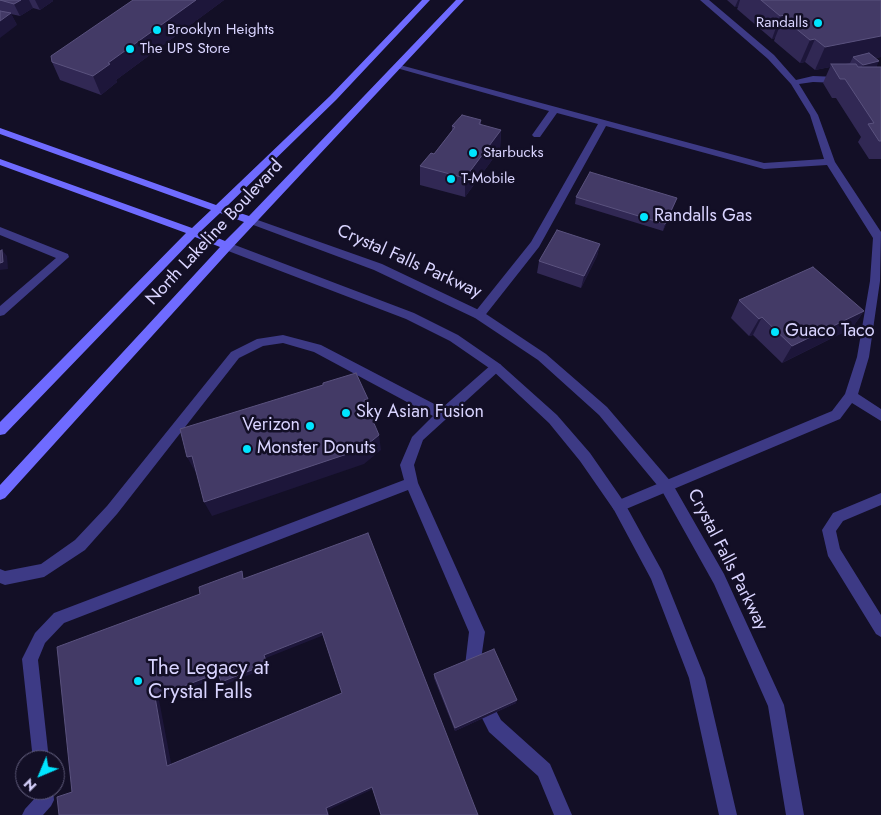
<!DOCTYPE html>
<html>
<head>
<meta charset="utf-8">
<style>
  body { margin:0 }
  #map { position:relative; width:881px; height:815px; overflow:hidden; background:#130f26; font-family:Jost,sans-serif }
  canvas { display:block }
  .north { position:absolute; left:15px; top:750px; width:50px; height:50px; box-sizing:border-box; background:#130f26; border:1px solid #625e7d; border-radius:50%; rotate:225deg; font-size:14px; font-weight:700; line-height:20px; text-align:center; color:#d9d4ff }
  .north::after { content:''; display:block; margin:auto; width:18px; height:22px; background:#00e5ff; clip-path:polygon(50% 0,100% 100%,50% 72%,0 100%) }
</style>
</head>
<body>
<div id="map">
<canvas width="881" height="815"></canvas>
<div class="north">N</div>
</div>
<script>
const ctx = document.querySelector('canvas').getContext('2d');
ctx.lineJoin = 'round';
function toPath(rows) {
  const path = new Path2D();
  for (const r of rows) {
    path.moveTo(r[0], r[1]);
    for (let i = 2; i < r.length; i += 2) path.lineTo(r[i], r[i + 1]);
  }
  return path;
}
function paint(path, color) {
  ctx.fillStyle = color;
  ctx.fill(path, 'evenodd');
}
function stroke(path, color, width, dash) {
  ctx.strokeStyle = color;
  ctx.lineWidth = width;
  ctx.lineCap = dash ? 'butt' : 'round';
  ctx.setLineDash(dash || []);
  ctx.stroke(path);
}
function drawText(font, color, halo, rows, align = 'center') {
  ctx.font = font + ' Jost,sans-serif';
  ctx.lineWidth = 5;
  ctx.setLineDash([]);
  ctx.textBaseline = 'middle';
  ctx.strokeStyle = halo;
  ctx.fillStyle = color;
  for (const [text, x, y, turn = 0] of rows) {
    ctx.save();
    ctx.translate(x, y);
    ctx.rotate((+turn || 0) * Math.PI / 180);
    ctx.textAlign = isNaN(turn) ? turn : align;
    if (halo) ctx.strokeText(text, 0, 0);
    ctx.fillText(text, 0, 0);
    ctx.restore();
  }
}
paint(toPath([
  [700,0,709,0,774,55,796,80,813,76,839,77,843,80,839,83,813,82,799,84,818,115,835,162,881,232,880,281,869,357,858,394,881,409,881,421,852,403,840,419,619,512,614,510,612,506,614,502,832,411,845,394,857,357,870,281,873,238,827,165,764,169,606,126,539,247,483,318,475,318,473,315,475,312,531,242,598,124,557,113,540,137,534,137,532,135,549,111,393,67,400,65,764,163,824,159,810,115,791,84,768,59,700,0],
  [0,227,68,254,69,257,4,315,0,316,0,306,56,258,0,235,0,227],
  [283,335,321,345,442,408,492,364,500,364,502,367,500,370,423,440,414,465,418,483,485,632,478,680,472,682,466,680,464,674,469,632,408,490,64,623,45,643,38,660,49,760,33,760,22,659,35,633,54,613,404,480,400,465,412,437,433,416,314,352,283,343,263,346,239,358,117,514,85,550,44,577,5,585,0,583,0,569,5,571,41,564,75,540,107,506,231,352,257,339,283,335],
  [881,493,881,505,843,521,836,531,840,549,881,615,881,637,876,634,828,556,822,530,833,513,881,493],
  [481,692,487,694,501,720,550,764,572,815,554,815,538,776,489,732,473,700,475,694,481,692],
  [35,790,53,790,54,800,51,806,43,815,22,815,25,809,36,797,35,790]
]), '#3d3a85');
paint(toPath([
  [252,218,382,264,483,312,546,354,607,407,672,483,724,574,784,705,804,815,786,815,768,706,714,584,662,491,599,415,538,360,475,318,374,270,248,223,247,221,252,218],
  [227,242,414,313,458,335,500,364,557,415,590,453,624,502,662,571,705,678,737,815,719,815,689,678,651,579,614,510,580,461,549,423,492,370,450,341,406,319,223,249,222,246,223,243,227,242]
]), '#3d3a85');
paint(toPath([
  [422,0,430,0,336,100,225,208,249,216,456,0,464,0,231,249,5,498,0,500,0,485,220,247,195,237,5,434,0,435,0,422,186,233,0,165,0,159,192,228,211,210,0,134,0,128,216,205,330,96,422,0],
  [220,213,244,222,225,241,201,231,220,213]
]), '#6f6bff');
paint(toPath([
  [0,0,52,0,53,1,40,10,33,8,20,16,11,14,17,25,0,11],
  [133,0,224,0,116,80,117,82,101,95,60,80,52,62],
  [727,0,881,0,881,57,875,58,877,67,881,67,881,159,869,159,858,142,861,137,836,98,832,98,823,83,830,67,815,70,805,62,800,63,774,41,775,38,772,39,737,9,738,7,735,7],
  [481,120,481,125,501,130,500,149,465,197,420,185,420,166,434,154,452,131,452,126],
  [576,197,677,198,663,231,575,204],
  [600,244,597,256,581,288,537,273,539,261],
  [739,300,864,311,852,328,782,363,753,335,749,336,731,318],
  [434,674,516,703,455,731,434,678]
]), '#312854');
paint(toPath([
  [21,0,29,0,33,8,20,16,14,4],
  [35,0,52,0,53,1,40,10],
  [196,0,224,0,116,80,117,82,101,95,93,76,108,63],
  [738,0,740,0,738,7,735,7],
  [11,13,17,25,0,38,0,21],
  [785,15,784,19,783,18,775,38,772,39,780,16],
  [881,36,881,57,859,61,853,57,850,63,832,67,831,64,830,67,815,70,825,47],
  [815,39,805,62,800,63,810,40],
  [879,61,876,68,860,71,863,65],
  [501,130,500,149,465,197,465,178],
  [677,198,675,204,663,231,665,224],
  [600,244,597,256,581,288,584,276],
  [2,250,7,256,8,269,0,270,0,263],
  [864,311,852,328,782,363,792,346],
  [762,317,753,335,749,336,759,319],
  [368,399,370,415,364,400],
  [379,435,381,450,364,464,212,516,204,502],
  [192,456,201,471,196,473,187,457],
  [322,632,324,635,266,658,269,667,224,685,221,682,264,655],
  [218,673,222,676,159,700,172,768,167,766,155,697],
  [517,700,516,703,455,731,455,728],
  [372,787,373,789,328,810,329,815,328,815,326,808]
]), '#1d163a');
const building = toPath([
  [0,0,21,0,14,4,0,0],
  [133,0,196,0,108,63,110,64,93,76,52,62,51,56,133,0],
  [761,0,881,0,881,36,825,47,815,39,810,40,783,18,788,17,785,15,780,16,761,0],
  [0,11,11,13,0,21,0,11],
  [869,53,879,61,863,65,853,57,869,53],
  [831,64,856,64,858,67,881,67,881,141,879,141,868,124,874,123,845,79,840,79,831,64],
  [462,115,481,120,479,124,501,130,465,178,420,166,431,153,434,154,455,127,452,126,462,115],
  [590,172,677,198,665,224,576,197,590,172],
  [557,230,600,244,584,276,539,261,557,230],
  [2,250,3,262,0,263,0,251,2,250],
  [813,267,864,311,792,346,762,317,759,319,739,300,813,267],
  [356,373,368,399,364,400,379,435,362,449,204,502,192,456,187,457,180,429,323,385,323,383,356,373],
  [368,533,478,815,381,815,372,787,326,808,328,815,59,815,57,797,72,792,57,647,200,594,199,587,242,571,243,579,368,533],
  [322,632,342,693,167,766,155,697,218,673,221,682,267,664,264,655,322,632],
  [494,649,517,700,455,728,434,674,494,649]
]);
paint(building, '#433a66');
stroke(building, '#5a527e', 1);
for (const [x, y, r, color] of [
  [818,23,5,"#00e5ff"],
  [157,30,5,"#00e5ff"],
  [130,49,5,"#00e5ff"],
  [473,153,5,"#00e5ff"],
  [451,179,5,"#00e5ff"],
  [644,217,5,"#00e5ff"],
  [775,332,5,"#00e5ff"],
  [346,413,5,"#00e5ff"],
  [310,426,5,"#00e5ff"],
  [247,449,5,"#00e5ff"],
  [138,681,5,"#00e5ff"]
]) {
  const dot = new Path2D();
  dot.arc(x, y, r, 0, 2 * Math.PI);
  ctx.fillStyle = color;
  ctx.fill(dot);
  stroke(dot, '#130f26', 2);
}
drawText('15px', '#d9d4ff', '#130f26', [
  ["Randalls",808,23,"right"],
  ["Brooklyn Heights",167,30],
  ["The UPS Store",140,49],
  ["Starbucks",483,153],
  ["T-Mobile",461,179]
], 'left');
drawText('18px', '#d9d4ff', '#130f26', [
  ["Randalls Gas",654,217],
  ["Guaco Taco",785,332],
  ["Sky Asian Fusion",356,413],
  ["Verizon",300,426,"right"],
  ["Monster Donuts",257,449]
], 'left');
drawText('18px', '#d9d4ff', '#130f26', [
  ["North Lakeline Boulevard",215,233,-47],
  ["Crystal Falls Parkway",409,262,24],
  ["Crystal Falls Parkway",727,560,63]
]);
drawText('21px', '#d9d4ff', '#130f26', [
  ["The Legacy at",148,669],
  ["Crystal Falls",148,693]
], 'left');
</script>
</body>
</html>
